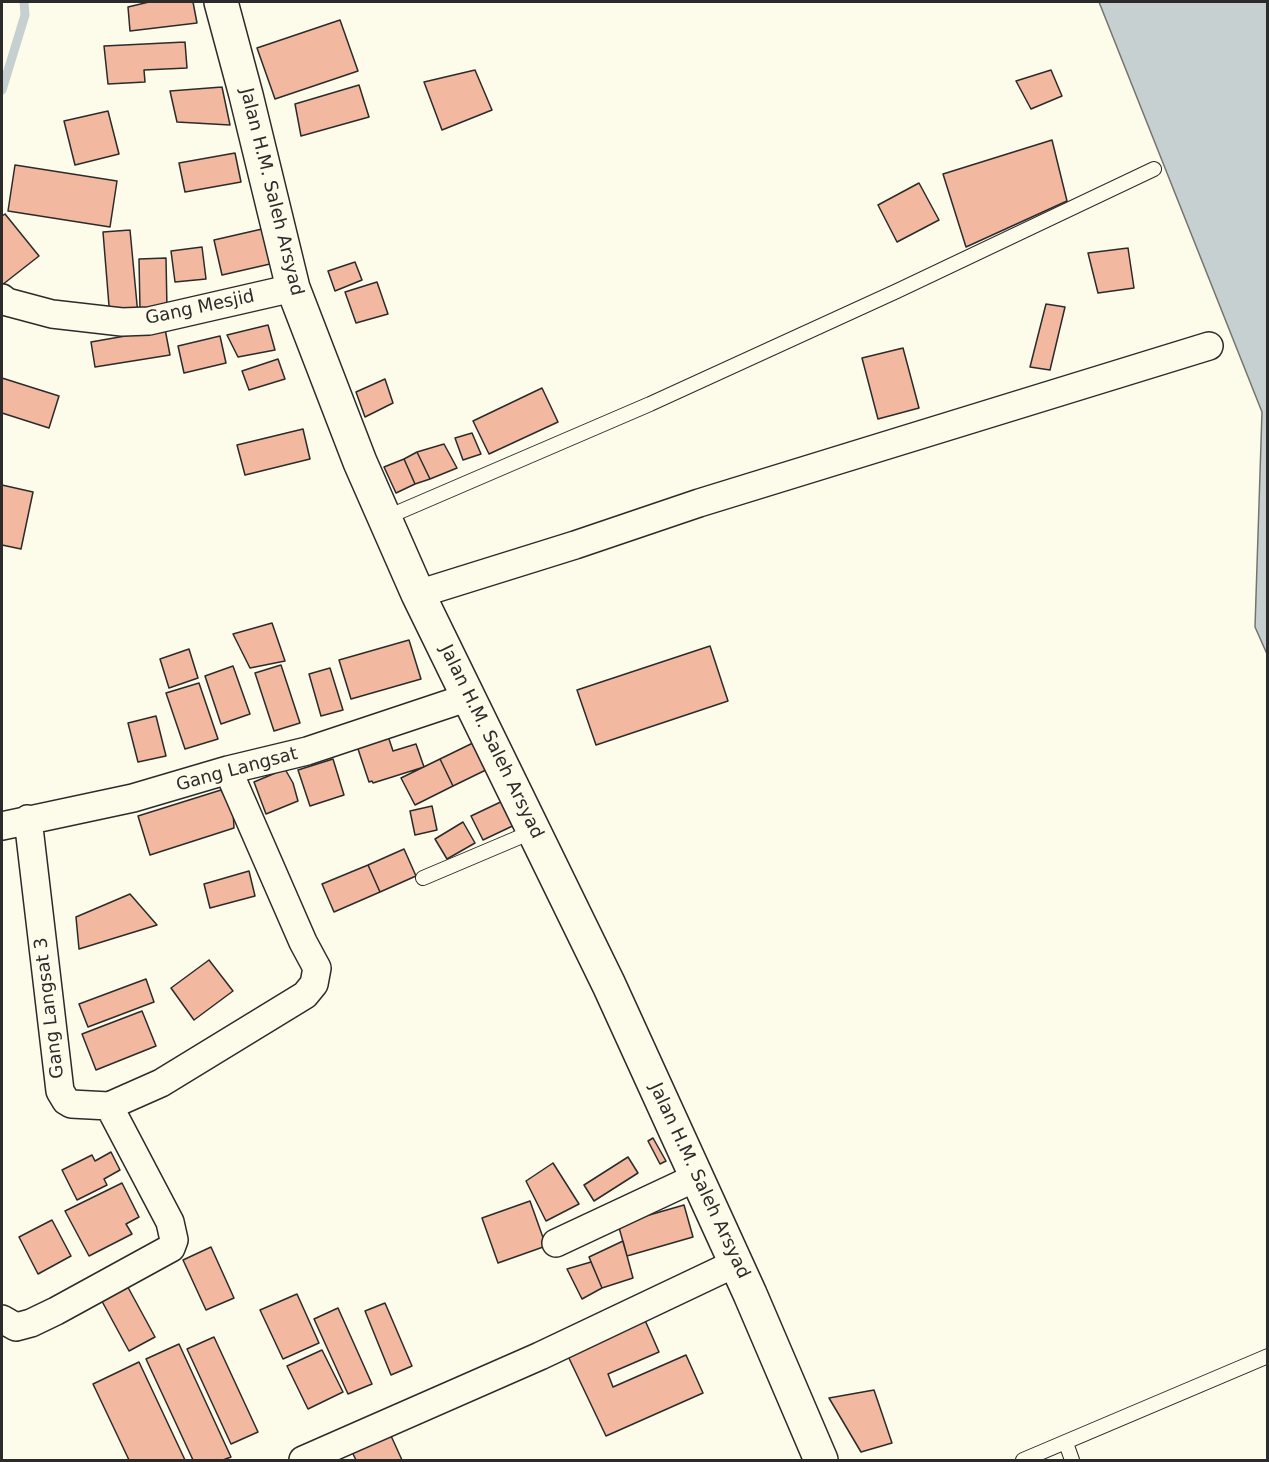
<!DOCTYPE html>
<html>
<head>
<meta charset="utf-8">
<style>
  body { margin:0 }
  #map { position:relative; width:1269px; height:1462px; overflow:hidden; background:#fdfbea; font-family:"DejaVu Sans",sans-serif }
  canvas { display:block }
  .frame { position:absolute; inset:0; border:3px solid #2b2b2b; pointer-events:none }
</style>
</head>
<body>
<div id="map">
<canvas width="1269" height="1462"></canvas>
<div class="frame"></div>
</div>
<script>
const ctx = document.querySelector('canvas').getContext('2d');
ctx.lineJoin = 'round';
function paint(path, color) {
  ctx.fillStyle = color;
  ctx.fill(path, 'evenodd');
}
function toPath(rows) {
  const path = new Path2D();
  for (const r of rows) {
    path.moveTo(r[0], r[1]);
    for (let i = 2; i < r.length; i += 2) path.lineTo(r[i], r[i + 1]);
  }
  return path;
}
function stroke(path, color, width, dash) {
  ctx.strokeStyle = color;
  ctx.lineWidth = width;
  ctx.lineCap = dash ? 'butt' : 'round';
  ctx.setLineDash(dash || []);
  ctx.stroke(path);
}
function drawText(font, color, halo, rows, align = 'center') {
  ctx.font = font + ' "DejaVu Sans",sans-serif';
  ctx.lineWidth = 4.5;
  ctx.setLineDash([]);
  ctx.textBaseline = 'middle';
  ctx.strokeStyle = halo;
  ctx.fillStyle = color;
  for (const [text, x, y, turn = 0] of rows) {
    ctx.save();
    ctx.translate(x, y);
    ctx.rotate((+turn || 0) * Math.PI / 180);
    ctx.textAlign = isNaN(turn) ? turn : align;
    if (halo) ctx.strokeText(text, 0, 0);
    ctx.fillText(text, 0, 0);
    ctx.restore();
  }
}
const water = toPath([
  [1099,2,1267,2,1267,654,1255,627,1262,412,1099,2]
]);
paint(water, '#c7d0d0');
stroke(water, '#74746e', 1.5);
stroke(toPath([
  [2,90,25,15,24,2]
]), '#c7d0d0', 9);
const building = toPath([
  [149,2,193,2,197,23,130,31,128,7,149,2],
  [340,20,358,71,275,99,257,48,340,20],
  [185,42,187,68,144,70,145,82,108,84,104,46,185,42],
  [475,70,492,110,442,130,424,82,475,70],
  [1051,70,1062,96,1031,109,1016,81,1051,70],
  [359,85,369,117,301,136,295,104,359,85],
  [222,87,230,125,177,122,170,91,222,87],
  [108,111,119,154,75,165,64,121,108,111],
  [1052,140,1067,201,966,247,943,174,1052,140],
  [235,153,241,182,185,192,179,163,235,153],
  [15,165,117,181,110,227,8,211,15,165],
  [919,183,939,220,897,242,878,205,919,183],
  [5,214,39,256,2,285,2,216,5,214],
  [262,229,270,264,222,275,214,240,262,229],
  [130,230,138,315,110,318,103,232,130,230],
  [202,247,206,279,175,282,171,251,202,247],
  [1128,248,1134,288,1098,293,1088,253,1128,248],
  [166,258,167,310,140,310,139,259,166,258],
  [355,262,362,280,335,291,328,271,355,262],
  [377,282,388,314,356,323,345,292,377,282],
  [1046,304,1065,307,1050,370,1030,367,1046,304],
  [268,325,275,350,238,357,227,335,268,325],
  [165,329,170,355,95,367,91,342,165,329],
  [220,336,226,363,184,373,178,346,220,336],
  [903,348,919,408,878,419,862,358,903,348],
  [278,359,285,379,249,390,242,371,278,359],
  [2,378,59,396,49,428,2,413,2,378],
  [385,379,393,403,365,417,356,392,385,379],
  [542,388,558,422,489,454,473,421,542,388],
  [303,429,310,459,245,475,237,445,303,429],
  [472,433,481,454,463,460,455,438,472,433],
  [444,444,457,468,430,479,417,452,444,444],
  [417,452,430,479,415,484,404,459,417,452],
  [404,459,415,484,396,493,384,467,404,459],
  [2,485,33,492,21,549,2,545,2,485],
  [272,623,285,661,250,668,233,634,272,623],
  [409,640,421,679,351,699,339,660,409,640],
  [710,646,728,701,596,745,577,690,710,646],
  [189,649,198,678,169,688,160,659,189,649],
  [281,665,300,723,274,731,255,673,281,665],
  [233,666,250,714,221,724,205,676,233,666],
  [330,668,343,710,321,716,309,674,330,668],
  [199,683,218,739,185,749,166,693,199,683],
  [156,716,166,756,138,762,128,723,156,716],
  [386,730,393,751,416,744,424,767,373,783,372,781,369,782,355,740,386,730],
  [479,740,492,767,453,786,440,759,479,740],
  [333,759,344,795,310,806,298,770,333,759],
  [440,759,453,786,415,805,401,778,440,759],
  [285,769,293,783,298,801,266,814,254,782,285,769],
  [221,790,233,810,234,828,150,855,138,816,221,790],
  [509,798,521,822,483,840,471,816,509,798],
  [432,806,437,830,415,835,410,811,432,806],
  [463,822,475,843,447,859,435,839,463,822],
  [404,849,416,876,380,892,368,865,404,849],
  [368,865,380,892,334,912,322,884,368,865],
  [249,871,255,896,210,908,204,884,249,871],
  [130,894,157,925,79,949,76,917,130,894],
  [209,960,233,991,194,1020,171,988,209,960],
  [146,979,154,1002,88,1027,79,1004,146,979],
  [142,1011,156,1046,96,1070,82,1034,142,1011],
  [653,1138,666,1161,660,1164,648,1141,653,1138],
  [111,1152,120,1170,104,1179,107,1185,77,1200,62,1170,92,1155,95,1161,111,1152],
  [628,1157,638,1173,594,1201,584,1185,628,1157],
  [553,1163,579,1204,546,1221,526,1181,553,1163],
  [122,1183,139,1217,126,1224,132,1234,89,1256,65,1211,122,1183],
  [530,1201,546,1246,498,1263,482,1218,530,1201],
  [684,1205,693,1237,627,1256,618,1224,684,1205],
  [52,1220,71,1256,38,1274,19,1237,52,1220],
  [623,1241,633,1278,602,1288,589,1257,623,1241],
  [211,1247,234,1298,206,1310,183,1260,211,1247],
  [591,1262,602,1288,582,1299,567,1269,591,1262],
  [124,1280,155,1337,129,1351,98,1294,124,1280],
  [297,1294,319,1343,283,1359,260,1310,297,1294],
  [385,1303,412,1366,391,1375,365,1311,385,1303],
  [338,1308,372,1384,348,1394,314,1319,338,1308],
  [644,1318,659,1352,608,1374,613,1387,686,1355,703,1393,606,1436,566,1352,644,1318],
  [214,1337,258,1432,231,1444,187,1349,214,1337],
  [179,1344,231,1457,223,1460,193,1460,146,1359,179,1344],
  [322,1350,343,1392,308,1409,287,1366,322,1350],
  [139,1362,185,1460,129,1460,93,1384,139,1362],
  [874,1390,892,1443,861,1452,829,1398,874,1390],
  [387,1427,402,1460,356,1460,348,1444,387,1427]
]);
paint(building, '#f2b8a0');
stroke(building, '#2b2b2b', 1.5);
const lane = toPath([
  [385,518,650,404,897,291,1154,169],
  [423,878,534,831],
  [1066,1443,1072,1460],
  [1023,1460,1268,1356]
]);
const street = toPath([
  [2,298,7,302,52,314,122,322,149,321,293,288],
  [418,594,575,545,699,503,1209,346],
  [28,819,60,1091,66,1101,71,1104,109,1106,161,1083,305,995,314,984,317,968,303,942,228,770],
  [2,826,133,798,228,770,307,751,469,697],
  [556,1243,697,1177],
  [2,1319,16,1327,31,1323,56,1311,171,1248,174,1240,170,1222,109,1106],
  [303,1460,540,1356,736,1263]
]);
const secondary = toPath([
  [221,2,246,95,293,288,360,462,418,594,609,985,750,1294,821,1460]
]);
stroke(lane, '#2b2b2b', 16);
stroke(street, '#2b2b2b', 30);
stroke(secondary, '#2b2b2b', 36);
stroke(lane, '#fdfbea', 14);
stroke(street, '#fdfbea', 27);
stroke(secondary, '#fdfbea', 33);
drawText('18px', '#2b2b2b', '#fdfbea', [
  ["Jalan H.M. Saleh Arsyad",271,192,76],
  ["Gang Mesjid",200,308,-12],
  ["Jalan H.M. Saleh Arsyad",491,742,64],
  ["Gang Langsat",237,770,-15],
  ["Gang Langsat 3",50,1008,-97],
  ["Jalan H.M. Saleh Arsyad",699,1181,65]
]);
</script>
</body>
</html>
